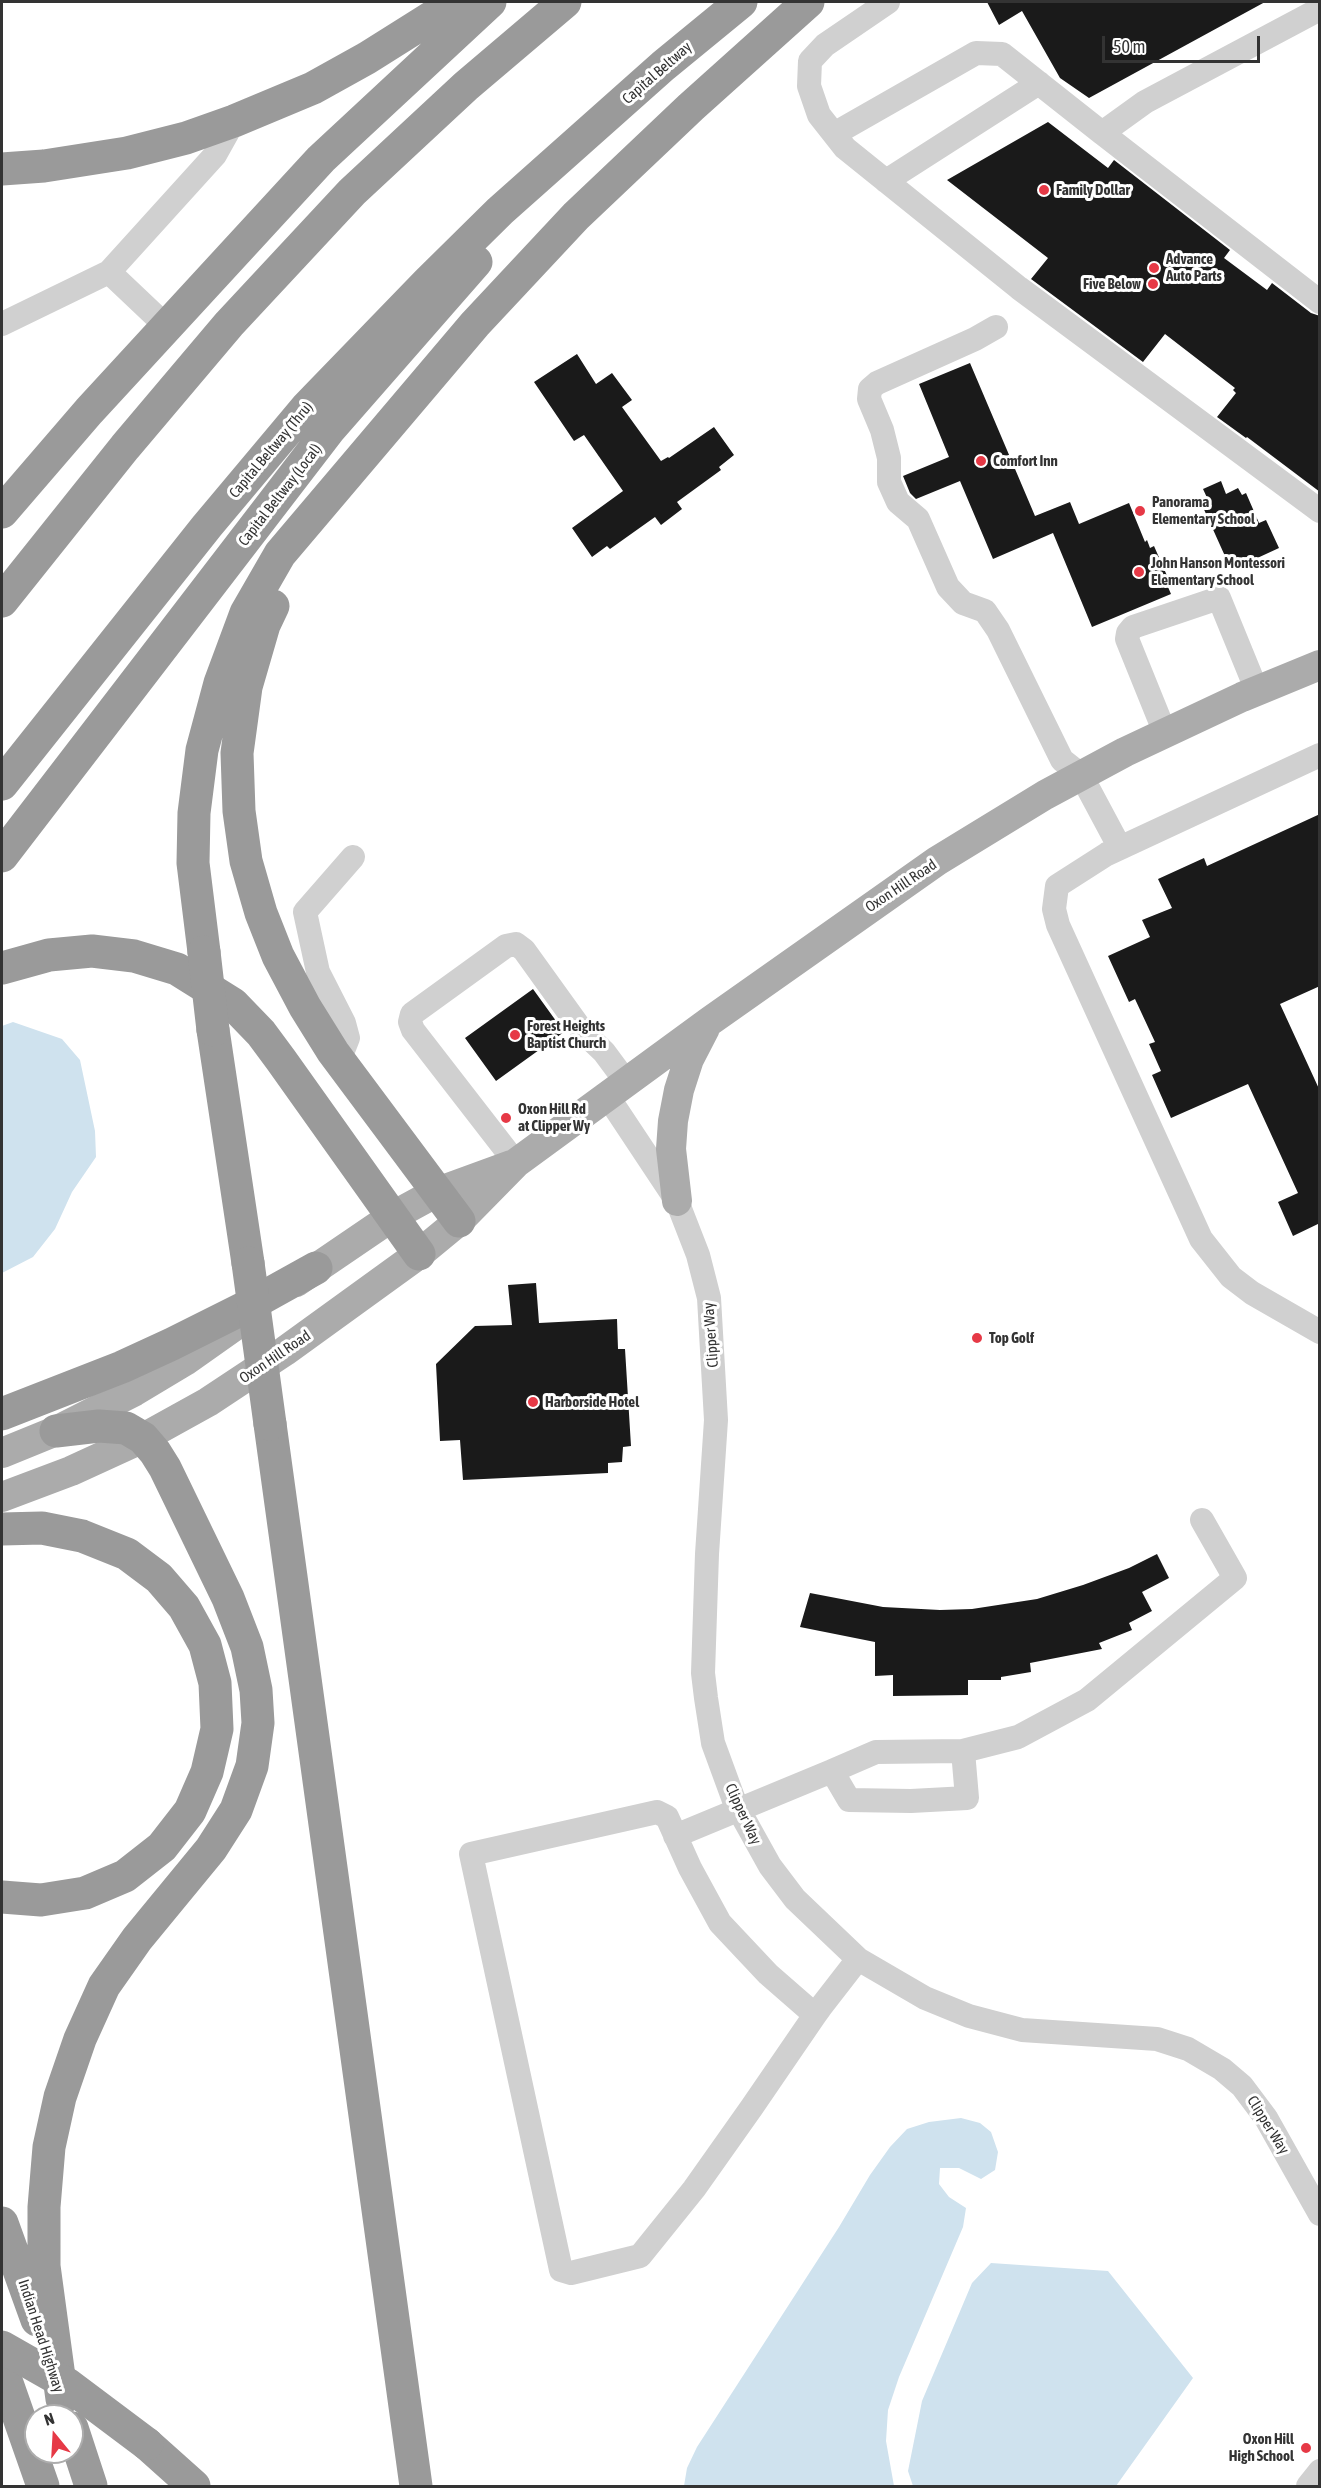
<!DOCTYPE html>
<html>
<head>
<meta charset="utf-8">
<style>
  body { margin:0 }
  #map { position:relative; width:1321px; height:2488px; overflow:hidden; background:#fff; font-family:"Asap Condensed",sans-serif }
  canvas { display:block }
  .frame { position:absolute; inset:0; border:3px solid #333; pointer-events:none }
  .north { position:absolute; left:24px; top:2404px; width:60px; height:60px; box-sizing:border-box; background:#fff; border:2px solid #adadad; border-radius:50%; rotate:342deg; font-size:16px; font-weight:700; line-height:24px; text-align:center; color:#333 }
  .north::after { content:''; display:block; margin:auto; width:21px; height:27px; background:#e63946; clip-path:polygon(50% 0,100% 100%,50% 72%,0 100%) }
  .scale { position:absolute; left:1102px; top:36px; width:158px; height:27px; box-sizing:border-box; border:3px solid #333; border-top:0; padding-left:8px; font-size:18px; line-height:21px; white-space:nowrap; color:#333; -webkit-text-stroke:4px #fff; paint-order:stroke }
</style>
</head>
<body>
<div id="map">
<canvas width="1321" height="2488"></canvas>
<div class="frame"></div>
<div class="north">N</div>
<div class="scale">50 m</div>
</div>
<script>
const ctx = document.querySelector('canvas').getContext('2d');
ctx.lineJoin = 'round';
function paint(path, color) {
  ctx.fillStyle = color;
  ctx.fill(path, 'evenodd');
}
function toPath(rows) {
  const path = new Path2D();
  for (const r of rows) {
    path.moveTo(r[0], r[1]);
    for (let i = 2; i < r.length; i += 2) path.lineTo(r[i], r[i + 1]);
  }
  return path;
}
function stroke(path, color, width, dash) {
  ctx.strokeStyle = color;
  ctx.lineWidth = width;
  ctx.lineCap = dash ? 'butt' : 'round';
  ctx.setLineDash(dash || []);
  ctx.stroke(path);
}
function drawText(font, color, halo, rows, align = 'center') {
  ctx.font = font + ' "Asap Condensed",sans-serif';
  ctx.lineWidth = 6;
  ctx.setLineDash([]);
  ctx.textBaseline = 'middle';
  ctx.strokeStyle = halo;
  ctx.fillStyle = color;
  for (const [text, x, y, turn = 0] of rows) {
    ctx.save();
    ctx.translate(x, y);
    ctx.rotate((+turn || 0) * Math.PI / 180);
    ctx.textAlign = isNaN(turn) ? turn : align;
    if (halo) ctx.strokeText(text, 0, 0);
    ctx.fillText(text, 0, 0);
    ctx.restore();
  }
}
paint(toPath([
  [13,1022,62,1039,80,1060,95,1131,96,1157,72,1192,55,1229,33,1257,2,1273,2,1026],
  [961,2118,980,2123,991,2132,998,2152,995,2170,981,2179,959,2168,940,2168,939,2184,949,2197,966,2208,963,2227,899,2377,888,2410,886,2441,894,2486,684,2486,687,2468,697,2447,839,2227,870,2175,890,2147,907,2129,929,2122],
  [991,2263,1108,2271,1193,2378,1116,2486,913,2486,908,2471,922,2401,972,2283]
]), '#cfe2ee');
paint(toPath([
  [987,2,1265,2,1089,98,1060,78,1022,11,999,25],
  [1048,122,1108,168,1114,160,1230,250,1224,258,1267,290,1272,283,1311,313,1320,316,1320,492,1247,437,1246,438,1217,417,1236,393,1233,390,1235,388,1165,334,1143,362,1031,279,1048,258,947,180],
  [577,354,596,384,612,373,632,400,622,407,661,461,668,457,669,458,714,427,734,455,719,467,721,470,677,502,682,509,661,525,655,517,610,549,607,546,592,557,572,528,623,491,584,435,574,441,534,382],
  [970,363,1035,516,1070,502,1079,524,1129,503,1145,542,1147,540,1150,548,1154,546,1168,578,1165,580,1171,594,1092,627,1053,533,993,559,960,481,916,499,910,493,903,476,949,457,919,384],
  [1221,481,1226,494,1238,488,1242,495,1246,493,1259,523,1266,520,1279,548,1253,560,1251,556,1229,565,1202,505,1209,502,1203,489],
  [1320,814,1320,986,1280,1004,1320,1091,1320,1223,1293,1236,1278,1202,1298,1193,1248,1084,1171,1118,1152,1075,1161,1071,1149,1044,1155,1042,1135,999,1129,1002,1108,956,1150,937,1142,920,1172,908,1158,879,1204,858,1207,866],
  [533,989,564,1032,496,1081,465,1038],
  [536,1283,539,1323,617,1319,618,1349,625,1349,631,1446,623,1447,622,1462,608,1463,608,1473,463,1480,460,1440,440,1441,436,1364,475,1326,512,1325,508,1285],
  [1157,1554,1169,1578,1142,1592,1152,1611,1129,1623,1132,1630,1099,1643,1102,1649,1030,1663,1031,1672,1001,1677,1001,1680,968,1680,968,1695,893,1696,893,1675,875,1676,875,1642,800,1627,810,1593,883,1607,940,1610,972,1609,1037,1599,1083,1585,1129,1568]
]), '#1a1a1a');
stroke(toPath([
  [888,2,825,45,810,61,809,86,819,115,845,148,1019,288,1320,511],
  [1320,9,1145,102,1102,133,1320,302],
  [834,134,976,53,1002,54,1102,133],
  [886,181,1039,83],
  [109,272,166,326],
  [2,324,109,272,215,155,234,121],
  [996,327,975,339,877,383,870,389,869,399,882,430,889,458,889,482,898,502,918,519,948,587,963,603,985,611,998,630,1062,760,1081,775,1120,848],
  [1165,733,1127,639,1128,633,1133,627,1219,598,1257,691],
  [1320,755,1107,854,1057,886,1054,909,1058,925,1201,1239,1231,1277,1252,1293,1320,1332],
  [339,1061,348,1038,344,1023,318,972,305,912,353,857],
  [608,1097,677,1201,698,1255,709,1298,716,1420,707,1554,703,1673,706,1698,713,1743,735,1803,770,1866,795,1899,858,1959,925,1998,969,2016,1022,2030,1157,2039,1188,2049,1222,2069,1242,2086,1266,2118,1320,2214],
  [516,1163,413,1030,410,1022,412,1014,506,946,516,944,524,950,583,1032,604,1052,627,1083],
  [832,1771,876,1752,963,1751],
  [675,1836,832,1771,849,1800,911,1801,967,1798,963,1751,1018,1737,1087,1700,1235,1578,1202,1520],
  [815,2015,768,1974,720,1923,690,1868,667,1817,657,1812,471,1854,561,2270,571,2273,640,2256,694,2189,752,2107,791,2050,815,2015,820,2008,858,1959],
  [1308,2486,1320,2471]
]), '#d0d0d0', 24);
stroke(toPath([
  [677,1201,671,1149,673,1121,679,1090,689,1059,705,1028],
  [296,1282,393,1216,437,1192,511,1165],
  [2,1453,56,1431,135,1391,185,1361,243,1320],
  [2,1497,71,1471,143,1438,208,1402,285,1351,419,1254,459,1221,516,1163,710,1021,937,861,1045,795,1125,752,1242,697,1320,665]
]), '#ababab', 30);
stroke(toPath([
  [2,169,44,166,127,153,186,138,234,121,313,88,367,58,456,2],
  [2,512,89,411,321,159,490,2],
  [2,601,125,447,229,324,352,192,466,86,565,2],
  [273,606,264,625,246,687,237,753,239,811,246,861,261,913,278,956,305,1007,333,1052,459,1221],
  [2,784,207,526,306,408,428,282,500,211,663,66,741,2],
  [2,856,329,430,476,262],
  [204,952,193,863,194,813,202,750,220,683,246,613,280,554,475,324,576,216,691,107,808,2],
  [2,968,49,955,92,951,134,956,177,969,233,1004,261,1033,281,1060,419,1254],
  [213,1030,248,1263],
  [2,1414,122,1367,172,1344,244,1308,316,1268],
  [270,1424,416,2486],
  [56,1431,99,1426,126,1428,143,1438,155,1452,165,1468,228,1598,247,1647,256,1690,258,1723,252,1766,236,1810,211,1849,137,1939,104,1986,80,2039,60,2097,49,2147,44,2207,44,2266,62,2399],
  [2,1529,42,1528,82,1536,127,1554,159,1578,184,1607,205,1645,215,1683,217,1729,207,1772,190,1811,162,1847,125,1876,85,1893,41,1900,2,1897],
  [2,2223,37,2320],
  [2,2369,43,2486],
  [72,2428,91,2486],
  [147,2444,194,2486]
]), '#9a9a9a', 33);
stroke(toPath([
  [204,952,213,1030],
  [248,1263,270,1424],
  [2,2347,67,2384,147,2444]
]), '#9a9a9a', 33);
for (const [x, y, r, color] of [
  [1044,190,6,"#e63946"],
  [1154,268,6,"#e63946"],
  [1153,284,6,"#e63946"],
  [981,461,6,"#e63946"],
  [1140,511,6,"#e63946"],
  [1139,572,6,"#e63946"],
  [515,1035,6,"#e63946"],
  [506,1118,6,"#e63946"],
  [977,1338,6,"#e63946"],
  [533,1402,6,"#e63946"],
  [1306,2448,6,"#e63946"]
]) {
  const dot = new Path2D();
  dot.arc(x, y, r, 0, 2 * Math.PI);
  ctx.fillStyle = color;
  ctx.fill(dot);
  stroke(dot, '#fff', 2);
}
drawText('15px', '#333', '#fff', [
  ["Capital Beltway",657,73,-41],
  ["Capital Beltway (Thru)",271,450,-50],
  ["Capital Beltway (Local)",280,495,-52],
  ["Oxon Hill Road",901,886,-34],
  ["Clipper Way",711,1335,-94],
  ["Oxon Hill Road",275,1357,-34],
  ["Clipper Way",743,1814,65],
  ["Clipper Way",1268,2125,58],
  ["Indian Head Highway",41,2336,72]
]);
drawText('bold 15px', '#333', '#fff', [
  ["Family Dollar",1056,190],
  ["Advance",1166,259],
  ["Auto Parts",1166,276],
  ["Five Below",1141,284,"right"],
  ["Comfort Inn",993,461],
  ["Panorama",1152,502],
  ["Elementary School",1152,519],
  ["John Hanson Montessori",1151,563],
  ["Elementary School",1151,580],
  ["Forest Heights",527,1026],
  ["Baptist Church",527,1043],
  ["Oxon Hill Rd",518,1109],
  ["at Clipper Wy",518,1126],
  ["Top Golf",989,1338],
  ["Harborside Hotel",545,1402],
  ["Oxon Hill",1294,2439,"right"],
  ["High School",1294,2456,"right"]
], 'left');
</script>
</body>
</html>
